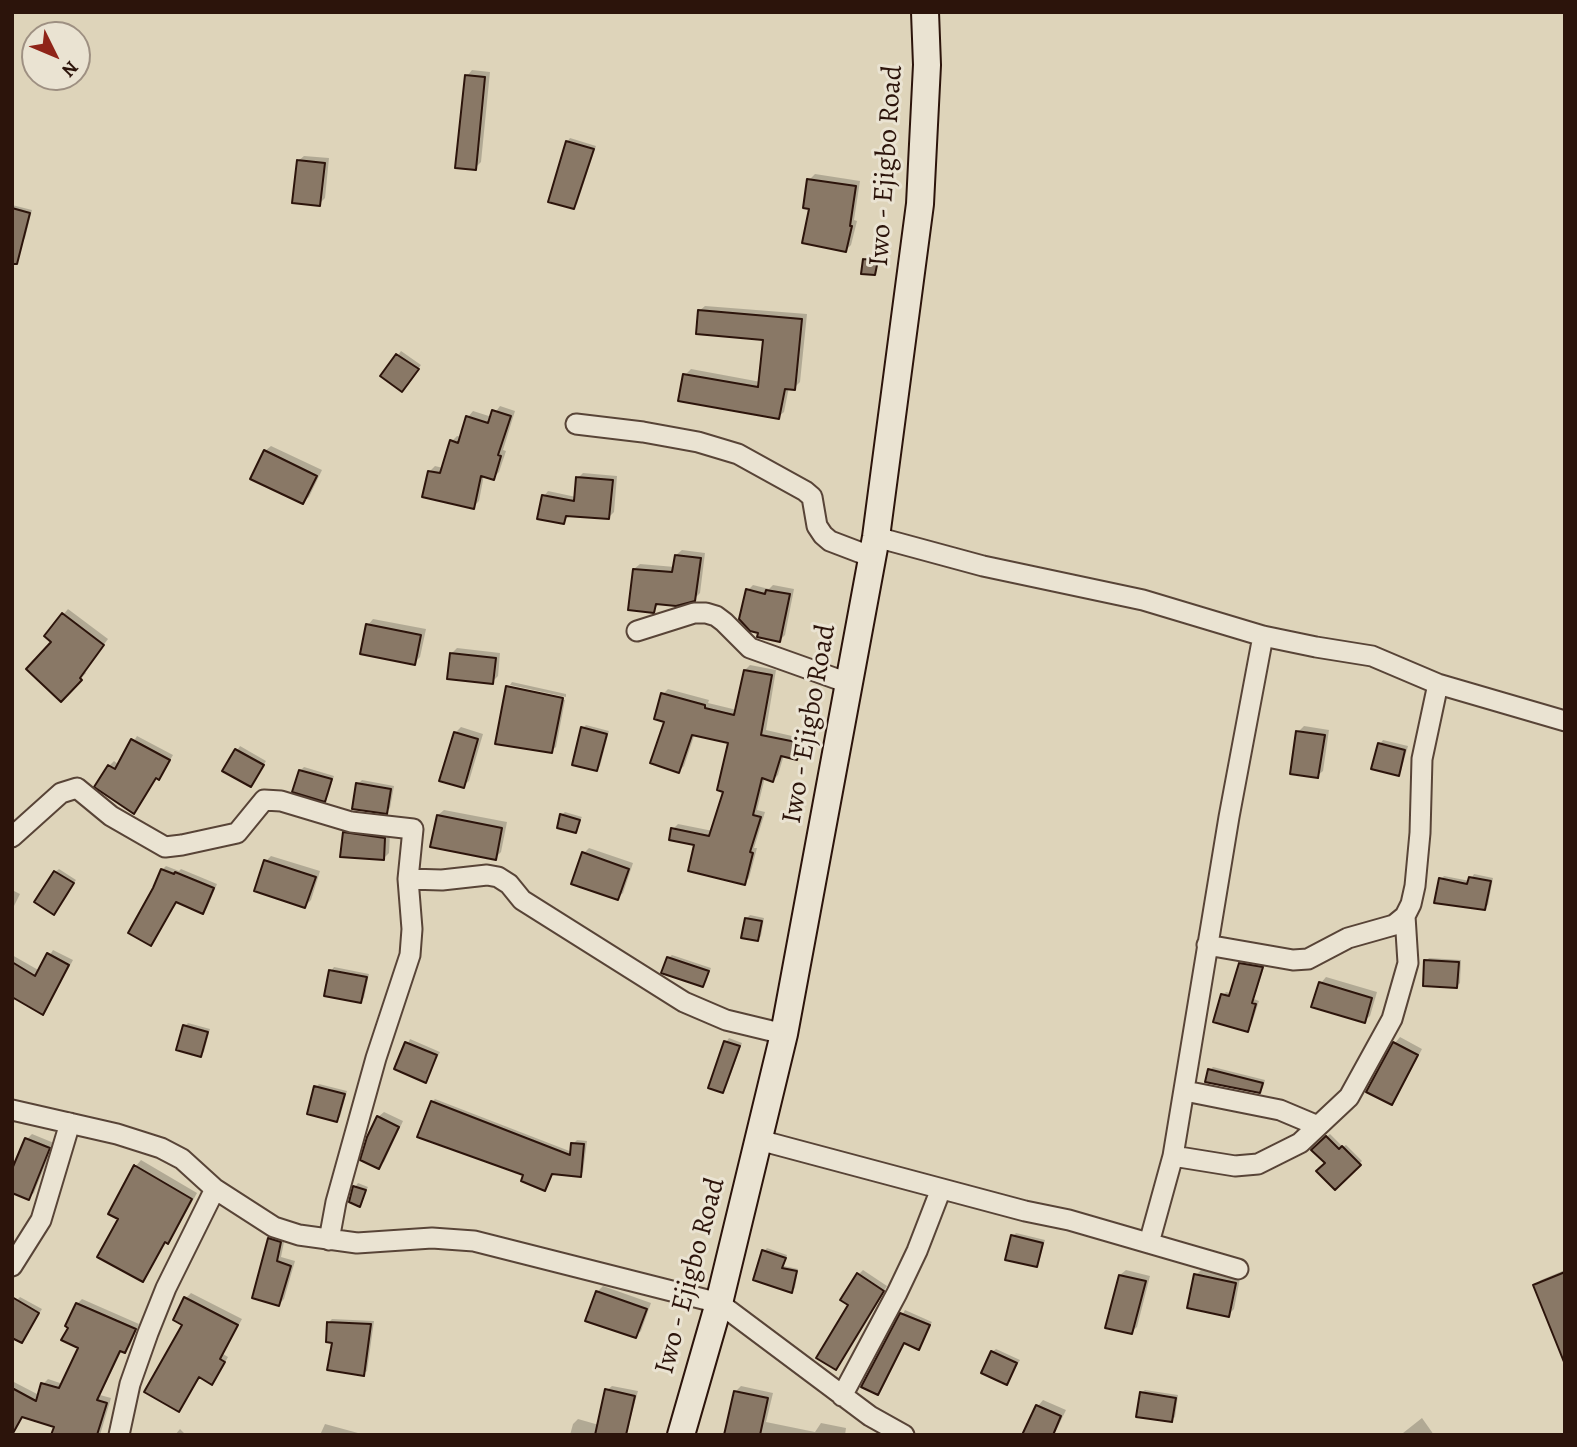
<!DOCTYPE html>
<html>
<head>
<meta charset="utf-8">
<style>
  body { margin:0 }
  #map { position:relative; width:1577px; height:1447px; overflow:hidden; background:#ded4ba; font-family:Alegreya,serif }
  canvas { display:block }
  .frame { position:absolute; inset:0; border:14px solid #2c140b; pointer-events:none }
  .north { position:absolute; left:21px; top:21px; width:70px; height:70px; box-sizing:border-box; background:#eae3d2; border:2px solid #9e9082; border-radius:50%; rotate:133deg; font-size:19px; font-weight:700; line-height:28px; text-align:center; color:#2c140b }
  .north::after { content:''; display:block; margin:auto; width:24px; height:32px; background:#8f2418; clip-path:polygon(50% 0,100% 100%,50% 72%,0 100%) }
</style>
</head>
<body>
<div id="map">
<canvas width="1577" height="1447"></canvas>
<div class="frame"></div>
<div class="north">N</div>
</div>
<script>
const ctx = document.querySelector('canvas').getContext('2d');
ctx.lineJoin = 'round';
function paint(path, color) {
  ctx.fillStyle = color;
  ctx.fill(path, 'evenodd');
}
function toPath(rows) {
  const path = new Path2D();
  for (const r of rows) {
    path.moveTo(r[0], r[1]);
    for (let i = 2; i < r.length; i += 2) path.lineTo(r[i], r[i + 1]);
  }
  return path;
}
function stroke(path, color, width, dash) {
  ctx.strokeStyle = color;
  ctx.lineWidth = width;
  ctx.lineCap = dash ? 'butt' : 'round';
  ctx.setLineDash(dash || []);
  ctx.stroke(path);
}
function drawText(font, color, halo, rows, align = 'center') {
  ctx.font = font + ' Alegreya,serif';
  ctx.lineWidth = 6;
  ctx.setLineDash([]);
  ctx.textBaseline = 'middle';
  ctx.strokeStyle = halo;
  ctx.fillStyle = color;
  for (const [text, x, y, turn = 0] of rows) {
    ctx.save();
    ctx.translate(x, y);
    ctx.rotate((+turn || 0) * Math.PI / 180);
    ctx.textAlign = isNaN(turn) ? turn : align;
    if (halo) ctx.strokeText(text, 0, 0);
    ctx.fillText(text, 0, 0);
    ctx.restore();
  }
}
paint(toPath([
  [472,70,490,72,481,162,475,168,467,76],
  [570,138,596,146,577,204,573,207,567,142],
  [304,156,329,158,325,198,319,204,298,161],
  [815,174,860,181,854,220,857,221,851,245,846,250,811,207,809,180],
  [12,205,32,210,25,238,22,242,12,239],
  [705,306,807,314,800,382,794,388,789,387,784,412,778,417,685,375,691,369,761,382,765,338,699,311],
  [401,351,421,365,406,386,383,376],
  [500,406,515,411,503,450,506,451,499,472,493,478,484,475,479,501,473,507,429,472,435,466,443,468,452,441,457,436,462,437,468,417,473,411,492,417],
  [271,446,322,470,309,497,303,502,265,451],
  [583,473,617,476,614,512,609,517,569,514,564,522,544,496,548,491,576,497,578,478],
  [682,550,705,553,700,593,694,599,660,602,653,611,634,569,640,564,675,567,676,555],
  [753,585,769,589,773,585,794,589,785,635,780,640,760,631,748,590],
  [68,609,108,639,84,671,86,673,61,700,54,642,63,615],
  [373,619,426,629,420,657,414,663,368,625],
  [457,648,500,653,498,676,492,682,451,654],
  [750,665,776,670,766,730,805,739,802,753,797,758,784,755,778,775,773,780,765,777,757,810,765,812,754,848,757,848,749,878,744,883,696,844,673,829,678,824,713,831,725,790,730,741,695,733,684,766,679,771,666,720,663,694,668,689,709,700,708,703,737,710,745,670],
  [512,682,566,694,566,697,510,685],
  [508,686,565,700,556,747,551,751,497,742],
  [586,725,609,731,600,766,597,769,583,728],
  [1304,726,1329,730,1323,771,1317,776,1298,732],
  [461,727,483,734,469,781,463,786,455,733],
  [137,736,173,755,163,773,157,777,134,812,109,766,114,761,119,765],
  [1383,740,1408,746,1401,771,1398,774,1380,744],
  [240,746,266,761,251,785,225,770],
  [304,767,334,776,328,796,325,800,300,771],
  [362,780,394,786,390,808,386,812,358,784],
  [444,810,507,822,501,852,495,858,438,815],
  [565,812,582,817,575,831,561,815],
  [350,827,390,833,389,853,383,859,344,833],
  [589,848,633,863,623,893,617,898,584,853],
  [271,856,320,871,311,900,305,906,266,861],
  [166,866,179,871,181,869,217,884,207,908,203,912,177,901,151,944,162,870],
  [59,869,76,880,57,909,55,872],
  [1474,874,1493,878,1488,905,1484,908,1441,879,1444,876,1470,881],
  [12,890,20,894,12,910],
  [750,915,764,918,761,936,758,940,746,919],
  [53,950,73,960,47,1008,42,1013,15,999,12,1004,12,955,40,971],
  [672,955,711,968,706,982,703,985,668,958],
  [1429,958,1461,960,1460,983,1456,987,1426,961],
  [1244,960,1265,964,1254,999,1259,1001,1251,1026,1248,1030,1223,995,1226,992,1232,993,1241,964],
  [334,967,369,974,364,998,361,1001,331,971],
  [1326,977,1377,992,1370,1016,1364,1021,1321,983],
  [188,1023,210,1029,204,1052,201,1055,185,1026],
  [1400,1037,1422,1049,1397,1097,1392,1103,1395,1043],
  [729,1038,742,1043,726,1088,723,1091,726,1042],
  [410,1039,440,1052,426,1080,396,1068],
  [1213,1067,1265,1080,1263,1088,1259,1092,1210,1070],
  [319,1084,347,1091,340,1117,337,1120,316,1087],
  [435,1099,572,1152,573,1144,577,1140,587,1141,583,1172,580,1175,553,1172,545,1189,432,1102],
  [384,1112,403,1121,384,1162,378,1167,378,1117],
  [32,1134,54,1143,34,1193,28,1198,27,1139],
  [1330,1134,1343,1147,1346,1145,1362,1161,1335,1188,1328,1163,1313,1149],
  [141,1160,197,1193,173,1236,166,1241,148,1274,143,1280,120,1218,110,1213,136,1166],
  [358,1183,368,1187,359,1205,355,1187],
  [1016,1233,1045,1240,1039,1262,1036,1265,1013,1236],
  [275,1234,285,1237,281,1257,295,1261,284,1299,279,1304,270,1239],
  [767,1248,787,1255,784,1266,798,1269,795,1288,792,1291,764,1251],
  [863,1270,887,1286,836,1368,858,1275],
  [1126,1270,1150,1276,1137,1327,1131,1332,1120,1275],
  [1201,1270,1240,1278,1234,1309,1228,1315,1196,1275],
  [1565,1270,1565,1346,1535,1285,1541,1280],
  [603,1286,651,1303,641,1331,636,1336,597,1292],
  [191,1293,242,1319,223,1354,228,1357,217,1377,212,1382,201,1376,179,1410,186,1298],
  [20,1297,42,1309,22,1341,17,1300],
  [82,1299,139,1324,130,1346,125,1351,122,1350,100,1395,111,1398,100,1435,53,1435,57,1426,23,1416,12,1435,12,1381,39,1395,43,1384,48,1379,63,1384,81,1347,70,1327,77,1304],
  [905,1310,932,1322,919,1347,905,1342,878,1393,863,1386],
  [332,1319,374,1321,367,1371,363,1374,328,1323],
  [996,1349,1020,1360,1007,1383,992,1352],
  [612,1386,638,1391,626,1435,570,1435,573,1424,578,1419,599,1425,607,1390],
  [741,1386,773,1393,766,1422,815,1432,821,1423,846,1428,845,1435,726,1435,736,1391],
  [1145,1390,1178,1395,1175,1417,1171,1420,1141,1393],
  [1043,1400,1066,1410,1054,1435,1024,1435,1038,1406],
  [1422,1418,1434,1435,1400,1435,1403,1433],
  [325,1424,358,1433,358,1435,320,1435],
  [180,1429,186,1435,175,1435]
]), '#0003');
const building = toPath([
  [465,75,485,77,476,170,455,168,465,75],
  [566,141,594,149,574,209,548,202,566,141],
  [297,160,325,163,320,206,292,203,297,160],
  [807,179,856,186,850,226,852,226,846,252,802,243,809,209,803,208,807,179],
  [12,208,30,213,17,264,12,264,12,208],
  [863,259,878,260,875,275,861,274,863,259],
  [698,310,802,319,795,390,785,389,779,419,678,401,683,374,758,387,763,340,696,334,698,310],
  [396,354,419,369,402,392,380,376,396,354],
  [492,410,511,416,498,455,501,456,494,480,481,476,474,509,422,497,428,471,440,473,450,440,458,443,466,416,488,423,492,410],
  [264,450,317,476,303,504,250,479,264,450],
  [576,477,613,480,609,519,566,516,564,524,537,519,542,495,574,501,576,477],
  [675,555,701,558,695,601,676,606,656,604,654,613,628,610,633,569,672,572,675,555],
  [746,589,765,594,766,590,790,594,780,642,757,637,758,633,750,631,739,619,746,589],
  [62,613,104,645,80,678,82,680,61,702,26,669,51,642,44,636,62,613],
  [366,624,421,635,415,665,360,654,366,624],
  [450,653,496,658,493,684,447,679,450,653],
  [744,670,772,675,761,735,801,743,797,760,781,756,773,782,762,778,753,815,761,817,750,852,753,853,745,885,688,871,694,845,669,840,671,828,709,836,723,792,717,790,728,743,692,735,679,773,650,763,664,722,654,719,661,693,705,705,705,708,734,715,744,670],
  [506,686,563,698,552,753,495,744,506,686],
  [581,727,607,734,597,771,572,765,581,727],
  [1296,731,1325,735,1318,778,1290,774,1296,731],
  [454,732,478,739,464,788,439,781,454,732],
  [131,739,170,760,159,780,156,778,134,814,94,787,108,765,115,769,131,739],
  [1378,743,1405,750,1399,776,1371,769,1378,743],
  [235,749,264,765,251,787,222,771,235,749],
  [299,770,332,779,325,802,292,792,299,770],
  [356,783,391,789,387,814,352,809,356,783],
  [560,814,580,820,576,833,557,828,560,814],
  [437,815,502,828,496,860,430,847,437,815],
  [343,832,385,838,384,860,340,857,343,832],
  [582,852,629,869,618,900,571,884,582,852],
  [264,860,316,877,305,908,254,891,264,860],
  [161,869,174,874,175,872,214,888,203,914,176,902,151,946,128,933,153,888,161,869],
  [54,871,74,883,54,915,34,902,54,871],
  [1469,877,1491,881,1485,910,1434,903,1439,878,1467,884,1469,877],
  [745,918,762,921,758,941,741,938,745,918],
  [47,953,69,965,43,1015,12,997,12,962,35,976,47,953],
  [667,957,709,971,703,987,661,973,667,957],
  [1424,960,1459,962,1457,988,1423,986,1424,960],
  [1239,963,1263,967,1252,1003,1256,1004,1248,1032,1213,1022,1221,994,1229,996,1239,963],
  [329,970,367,977,361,1003,324,996,329,970],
  [1319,982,1372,998,1365,1023,1311,1007,1319,982],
  [183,1025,208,1032,201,1057,176,1050,183,1025],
  [724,1041,740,1046,723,1093,708,1088,724,1041],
  [405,1042,437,1055,426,1083,394,1069,405,1042],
  [1393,1042,1418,1055,1392,1105,1366,1092,1393,1042],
  [1208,1069,1263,1083,1260,1093,1205,1082,1208,1069],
  [314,1086,345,1094,337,1122,307,1114,314,1086],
  [431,1101,570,1155,571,1143,584,1144,581,1177,552,1174,545,1191,521,1181,523,1175,417,1137,431,1101],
  [377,1116,399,1127,379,1169,360,1160,367,1137,377,1116],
  [1326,1136,1339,1149,1342,1146,1361,1165,1335,1190,1316,1171,1325,1163,1311,1150,1326,1136],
  [25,1138,50,1148,29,1200,12,1193,12,1169,25,1138],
  [134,1165,192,1199,168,1244,165,1242,143,1282,97,1257,118,1219,108,1214,134,1165],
  [353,1186,366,1190,360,1207,349,1202,353,1186],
  [1011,1235,1043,1243,1037,1267,1005,1260,1011,1235],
  [268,1238,281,1242,277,1261,291,1266,279,1306,252,1298,268,1238],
  [762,1250,786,1258,782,1268,797,1271,792,1293,753,1280,762,1250],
  [1565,1272,1565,1362,1564,1362,1533,1285,1565,1272],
  [857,1273,884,1291,836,1370,816,1358,848,1305,840,1300,857,1273],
  [1194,1274,1236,1283,1229,1317,1187,1308,1194,1274],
  [1119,1275,1146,1281,1132,1334,1105,1328,1119,1275],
  [596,1291,647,1309,636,1338,585,1321,596,1291],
  [12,1297,39,1313,22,1343,12,1338,12,1297],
  [184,1297,238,1325,220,1359,225,1362,212,1385,199,1377,179,1412,144,1392,182,1325,173,1320,184,1297],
  [76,1303,136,1329,125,1353,120,1351,97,1400,107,1403,97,1435,51,1435,54,1427,22,1417,12,1435,12,1388,36,1401,41,1383,59,1388,78,1348,61,1340,68,1328,65,1326,76,1303],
  [900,1313,930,1325,919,1350,904,1343,878,1395,861,1387,900,1313],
  [327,1322,371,1324,364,1376,327,1370,332,1343,326,1342,327,1322],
  [991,1351,1017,1363,1007,1385,981,1373,991,1351],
  [605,1389,635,1396,626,1435,595,1435,605,1389],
  [734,1391,768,1398,760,1435,724,1435,734,1391],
  [1140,1392,1176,1398,1172,1422,1136,1417,1140,1392],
  [1036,1405,1061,1416,1053,1435,1022,1435,1036,1405]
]);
paint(building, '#897866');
stroke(building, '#2c140b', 2);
const minor = toPath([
  [576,424,643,432,698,442,738,454,805,491,812,497,817,526,823,535,830,541,872,557],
  [876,537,983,566,1143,600,1263,636,1316,647,1372,656,1438,684,1565,721],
  [637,631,694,613,706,613,716,616,724,622,750,648,851,684],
  [12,837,61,793,77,788,111,816,165,847,182,845,237,833,264,800,281,801,351,822,413,829,408,879,412,929,410,955,376,1058,336,1202,329,1240],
  [408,879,442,880,487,875,498,877,509,884,522,900,684,1002,726,1020,784,1034],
  [1207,945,1293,960,1308,959,1348,938,1394,925,1405,916,1411,904,1415,886,1420,833,1422,759,1438,684],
  [1185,1091,1280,1110,1318,1126],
  [12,1110,117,1134,161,1148,182,1159,215,1189,274,1227,299,1235,357,1243,432,1238,474,1241,719,1303,870,1416,904,1435],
  [759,1140,1025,1211,1069,1220,1238,1269],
  [1173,1156,1235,1166,1258,1164,1300,1143,1349,1097,1392,1019,1408,963,1405,916],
  [1149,1243,1173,1156,1229,817,1263,636],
  [12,1266,41,1220,70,1123],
  [842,1396,897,1293,917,1251,941,1189],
  [119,1435,130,1384,148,1333,166,1288,215,1189]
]);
const secondary = toPath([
  [681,1435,719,1303,784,1034,876,537,920,204,927,65,925,12]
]);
stroke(minor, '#584437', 23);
stroke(secondary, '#2c140b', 30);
stroke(minor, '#eae3d2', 19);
stroke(secondary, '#eae3d2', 26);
drawText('28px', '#2c140b', '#eae3d2', [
  ["Iwo - Ejigbo Road",887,166,-86],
  ["Iwo - Ejigbo Road",810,724,-80],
  ["Iwo - Ejigbo Road",691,1276,-75]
]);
</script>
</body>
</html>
